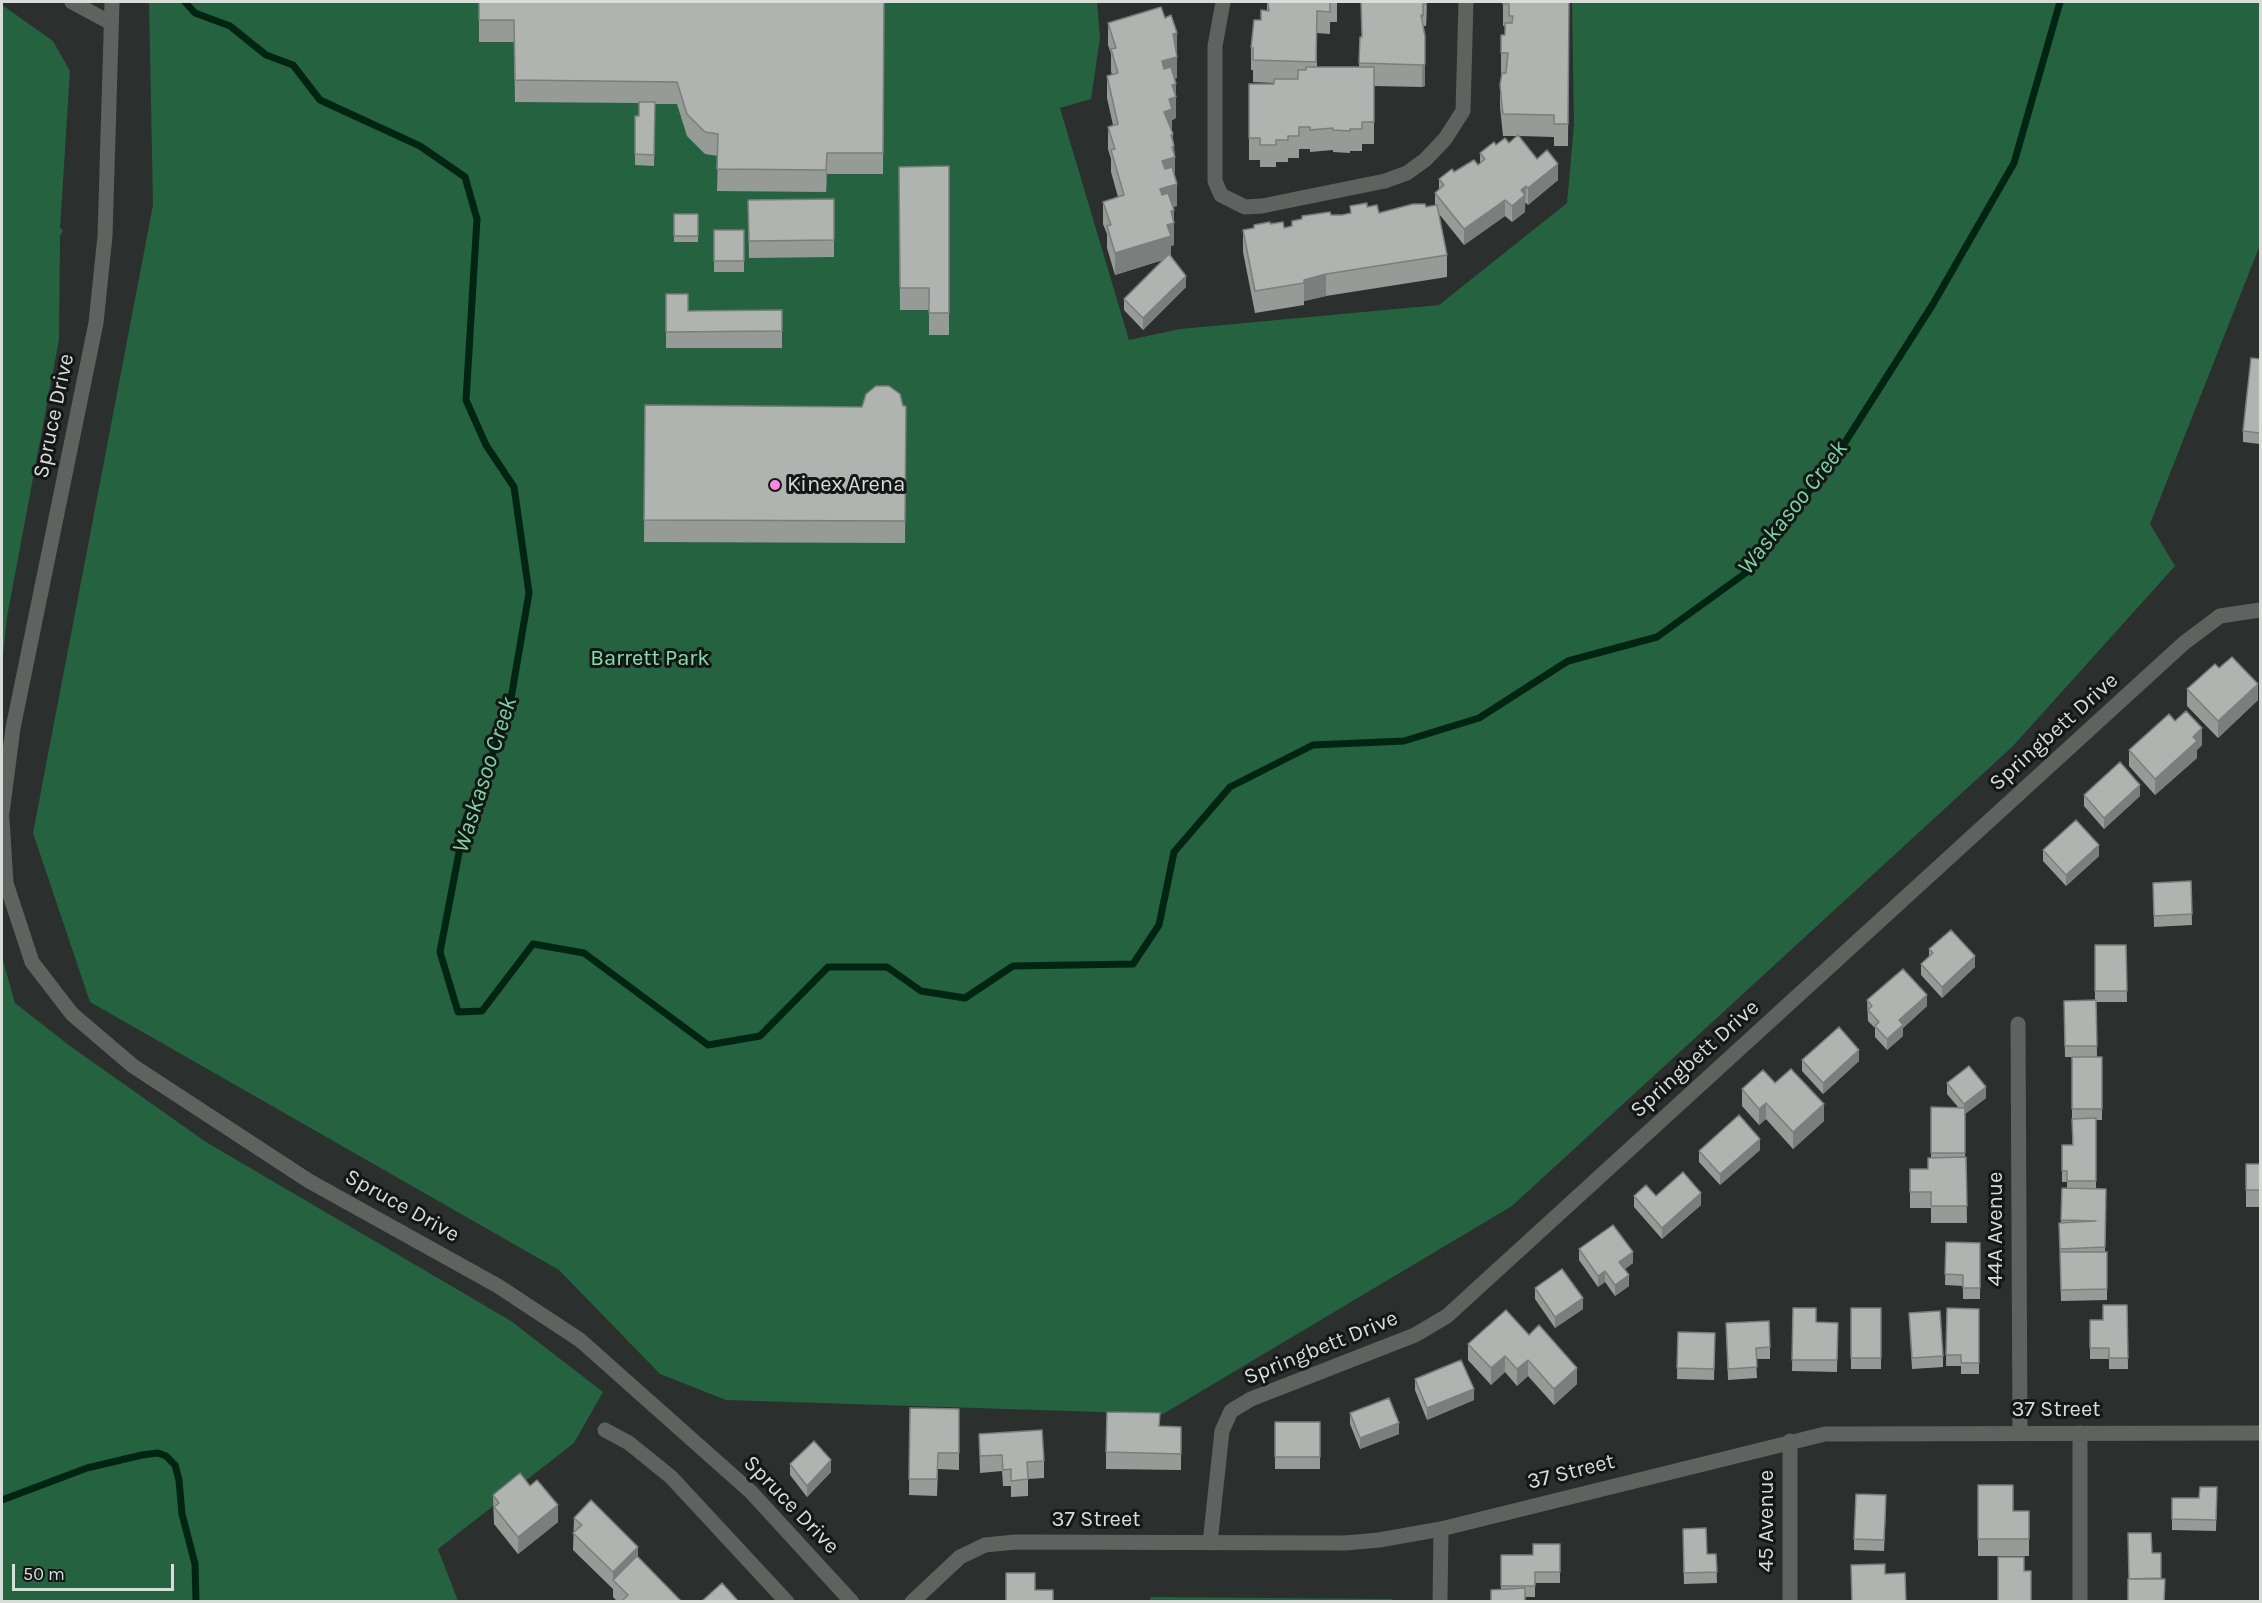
<!DOCTYPE html>
<html>
<head>
<meta charset="utf-8">
<style>
  body { margin:0 }
  #map { position:relative; width:2262px; height:1603px; overflow:hidden; background:#2b2f2d; font-family:Karla,sans-serif }
  canvas { display:block }
  .frame { position:absolute; inset:0; border:3px solid #dadcda; pointer-events:none }
  .scale { position:absolute; left:12px; top:1564px; width:162px; height:27px; box-sizing:border-box; border:3px solid #dadcda; border-top:0; padding-left:8px; font-size:18px; line-height:21px; white-space:nowrap; color:#dadcda; -webkit-text-stroke:4px #151716; paint-order:stroke }
</style>
</head>
<body>
<div id="map">
<canvas width="2262" height="1603"></canvas>
<div class="frame"></div>
<div class="scale">50 m</div>
</div>
<script>
const ctx = document.querySelector('canvas').getContext('2d');
ctx.lineJoin = 'round';
function paint(path, color) {
  ctx.fillStyle = color;
  ctx.fill(path, 'evenodd');
}
function toPath(rows) {
  const path = new Path2D();
  for (const r of rows) {
    path.moveTo(r[0], r[1]);
    for (let i = 2; i < r.length; i += 2) path.lineTo(r[i], r[i + 1]);
  }
  return path;
}
function stroke(path, color, width, dash) {
  ctx.strokeStyle = color;
  ctx.lineWidth = width;
  ctx.lineCap = dash ? 'butt' : 'round';
  ctx.setLineDash(dash || []);
  ctx.stroke(path);
}
function drawText(font, color, halo, rows, align = 'center') {
  ctx.font = font + ' Karla,sans-serif';
  ctx.lineWidth = 6;
  ctx.setLineDash([]);
  ctx.textBaseline = 'middle';
  ctx.strokeStyle = halo;
  ctx.fillStyle = color;
  for (const [text, x, y, turn = 0] of rows) {
    ctx.save();
    ctx.translate(x, y);
    ctx.rotate((+turn || 0) * Math.PI / 180);
    ctx.textAlign = isNaN(turn) ? turn : align;
    if (halo) ctx.strokeText(text, 0, 0);
    ctx.fillText(text, 0, 0);
    ctx.restore();
  }
}
paint(toPath([
  [149,2,1097,2,1100,38,1091,99,1060,108,1129,340,1180,329,1439,305,1567,203,1574,125,1572,2,2260,2,2260,245,2150,524,2175,566,2013,746,1512,1206,1163,1414,726,1400,660,1374,559,1270,90,1002,33,833,153,205],
  [2,5,53,41,70,71,61,213,60,228,63,230,60,236,59,340,7,617,2,665],
  [2,957,15,1003,70,1046,206,1142,511,1321,603,1392,574,1443,438,1549,458,1601,2,1601],
  [1150,1597,1392,1599,1394,1601,1150,1602]
]), '#256240');
stroke(toPath([
  [185,2,195,13,230,26,266,55,293,65,320,100,420,146,465,177,477,219,466,400,486,445,514,487,529,593,508,716,465,821,440,952,458,1012,482,1011,533,944,584,953,708,1045,760,1036,828,967,887,967,921,991,965,998,1013,966,1133,964,1159,925,1174,852,1230,787,1313,745,1404,741,1479,718,1568,661,1657,637,1747,572,1837,455,1933,304,2014,163,2060,2],
  [2,1500,87,1468,142,1455,158,1453,166,1456,175,1465,179,1480,182,1514,195,1564,196,1602]
]), '#022412', 7);
stroke(toPath([
  [1223,2,1215,46,1215,181,1221,195,1245,207,1262,206,1385,181,1407,173,1425,160,1445,139,1463,111,1466,2],
  [2018,1024,2020,1433],
  [605,1430,629,1443,671,1477,787,1602],
  [1440,1602,1441,1529],
  [1790,1602,1790,1441],
  [2080,1602,2080,1433]
]), '#5e6360', 15);
stroke(toPath([
  [72,2,111,23],
  [2,813,13,728,96,323,105,236,112,2],
  [2,819,6,883,32,962,72,1014,133,1066,309,1181,498,1286,580,1340,751,1492,852,1602],
  [1210,1543,1222,1431,1231,1411,1251,1399,1415,1335,1447,1316,2184,643,2220,616,2260,610],
  [912,1602,960,1557,985,1545,1015,1542,1345,1543,1379,1540,1441,1529,1825,1434,2260,1433]
]), '#5e6360', 15);
paint(toPath([
  [479,2,884,2,883,174,827,174,826,192,717,191,718,156,705,154,687,136,677,104,655,104,654,166,635,165,635,116,639,116,639,103,515,102,514,42,479,42],
  [1267,2,1337,2,1337,22,1330,22,1330,34,1317,33,1317,67,1359,67,1360,37,1362,37,1361,2,1427,2,1426,26,1423,26,1425,86,1422,87,1374,86,1374,144,1362,144,1362,151,1350,151,1350,153,1333,152,1333,150,1310,152,1310,149,1299,149,1299,158,1288,158,1288,162,1276,162,1276,167,1260,167,1260,160,1249,160,1249,84,1274,84,1274,83,1253,82,1253,70,1251,70,1251,48,1261,20,1267,11],
  [1503,2,1569,2,1568,146,1554,146,1554,137,1519,136,1537,159,1558,180,1528,205,1526,203,1525,203,1525,212,1512,222,1505,216,1464,245,1439,214,1447,255,1447,277,1326,296,1304,301,1304,305,1255,313,1243,252,1243,230,1270,224,1284,228,1331,215,1342,215,1350,213,1350,206,1367,207,1379,213,1435,205,1435,193,1439,189,1439,179,1454,172,1478,165,1480,163,1480,153,1496,145,1509,143,1518,136,1503,136,1500,107,1500,85,1502,74,1501,74,1501,53,1505,35,1505,26,1503,26],
  [1165,18,1177,33,1177,78,1174,79,1176,118,1172,120,1172,131,1174,146,1175,177,1177,206,1173,207,1174,245,1171,246,1171,257,1186,287,1143,330,1124,310,1124,299,1163,260,1115,275,1107,248,1107,234,1103,224,1103,202,1118,197,1111,172,1111,159,1108,149,1108,127,1113,125,1107,98,1107,76,1112,75,1111,71,1111,54,1108,45,1108,23],
  [949,166,949,335,929,335,929,310,900,310,899,167],
  [834,199,834,257,749,258,748,200],
  [674,214,698,214,698,242,674,242],
  [714,230,744,230,744,272,714,272],
  [666,294,688,311,782,310,782,348,666,348],
  [2260,359,2260,444,2243,442,2243,431],
  [645,405,862,407,906,406,905,543,644,542],
  [2219,668,2258,700,2218,738,2187,706,2187,689],
  [2175,721,2202,745,2197,750,2197,758,2155,795,2129,766,2129,750],
  [2084,795,2140,796,2104,829,2084,806],
  [2043,850,2099,856,2066,886,2043,861],
  [2191,881,2192,925,2154,927,2153,883],
  [2095,945,2126,945,2127,1002,2096,1002,2097,1057,2102,1057,2102,1120,2096,1120,2096,1189,2106,1189,2105,1252,2107,1252,2107,1300,2061,1301,2059,1223,2061,1223,2062,1188,2067,1188,2067,1182,2062,1182,2062,1145,2072,1145,2072,1057,2065,1057,2064,1001,2095,1000],
  [1929,949,1975,967,1942,998,1921,975,1921,964,1929,956],
  [1867,1000,1927,1006,1903,1028,1903,1036,1887,1050,1875,1037,1875,1028,1868,1021],
  [1802,1060,1859,1061,1823,1094,1802,1071],
  [1775,1083,1824,1121,1793,1149,1766,1119,1759,1125,1742,1106,1742,1089],
  [1947,1083,1986,1098,1965,1114,1965,1157,1966,1157,1967,1223,1931,1223,1931,1208,1910,1208,1910,1169,1928,1169,1931,1158,1931,1107,1958,1107,1947,1094],
  [1760,1150,1720,1185,1699,1162,1699,1151],
  [2246,1164,2260,1164,2260,1207,2246,1207],
  [1634,1196,1701,1205,1662,1239,1634,1207],
  [1946,1242,1980,1243,1980,1299,1963,1299,1963,1286,1945,1285],
  [1579,1249,1633,1263,1625,1269,1629,1286,1615,1296,1605,1282,1598,1287,1579,1260],
  [1535,1288,1583,1309,1555,1328,1535,1299],
  [2127,1305,2128,1369,2109,1369,2109,1359,2090,1359,2090,1320,2103,1320],
  [1793,1308,1816,1322,1838,1323,1837,1372,1792,1371],
  [1851,1308,1881,1308,1881,1369,1851,1369],
  [1947,1308,1979,1309,1979,1374,1961,1374,1961,1366,1946,1366],
  [1909,1313,1943,1356,1943,1367,1912,1369],
  [1726,1323,1770,1347,1770,1359,1756,1359,1757,1378,1728,1380],
  [1678,1332,1715,1333,1714,1380,1677,1379],
  [1529,1335,1577,1384,1554,1405,1528,1376,1517,1386,1505,1372,1491,1385,1468,1360,1468,1344],
  [1415,1379,1474,1400,1427,1420,1415,1390],
  [910,1408,959,1409,959,1470,938,1469,937,1496,909,1495],
  [1350,1413,1399,1434,1360,1449,1350,1424],
  [1275,1422,1320,1422,1320,1469,1275,1469],
  [1160,1426,1181,1427,1181,1470,1106,1469,1106,1452],
  [979,1434,1044,1461,1044,1478,1028,1479,1028,1496,1011,1497,1011,1486,1003,1486,1002,1471,980,1473],
  [790,1464,831,1472,807,1497,790,1475],
  [1978,1485,2013,1511,2029,1511,2029,1556,1978,1556],
  [2217,1487,2216,1531,2172,1530,2172,1498,2199,1498],
  [493,1495,558,1522,518,1554,494,1524],
  [1886,1507,1884,1551,1854,1550,1854,1539],
  [574,1518,638,1557,682,1602,618,1602,613,1597,613,1589,573,1550],
  [1683,1540,1707,1554,1716,1554,1717,1583,1684,1584],
  [1560,1544,1560,1583,1535,1583,1535,1597,1525,1597,1501,1589,1501,1555,1533,1555]
]), '#969b98');
paint(toPath([
  [1427,2,1426,26,1426,4],
  [1177,33,1177,55,1173,34],
  [1425,36,1425,86,1422,87,1422,65],
  [1177,57,1177,78,1162,83,1162,61],
  [1176,84,1176,118,1172,120,1172,131,1164,112,1169,99,1172,85],
  [1173,134,1173,146,1174,146,1175,157,1175,179,1162,183,1162,161,1171,135],
  [827,153,827,174,826,192,826,170],
  [1558,164,1558,180,1528,205,1528,188],
  [1177,184,1177,206,1160,211,1160,189],
  [1526,186,1525,212,1512,222,1512,206,1521,190],
  [1505,200,1505,216,1464,245,1464,229],
  [1174,210,1174,245,1171,246,1171,257,1115,275,1115,253,1167,225,1171,211],
  [1326,274,1326,296,1304,301,1304,280],
  [1186,276,1186,287,1143,330,1143,318],
  [2258,684,2258,700,2218,738,2218,721],
  [2202,728,2202,745,2197,750,2197,758,2155,795,2155,779,2193,737],
  [2140,785,2140,796,2104,829,2104,818],
  [2099,845,2099,856,2066,886,2066,875],
  [1975,956,1975,967,1942,998,1942,987],
  [1927,995,1927,1006,1903,1028,1903,1036,1887,1050,1887,1039,1899,1020],
  [1859,1050,1859,1061,1823,1094,1823,1083],
  [1986,1087,1986,1098,1965,1114,1965,1164,1965,1114,1964,1115,1964,1104],
  [1766,1103,1766,1119,1759,1125,1759,1109],
  [1824,1104,1824,1121,1793,1149,1793,1132],
  [1760,1139,1760,1150,1720,1185,1720,1174],
  [1701,1193,1701,1205,1662,1239,1662,1228],
  [1633,1252,1633,1263,1619,1273,1619,1262],
  [1605,1271,1605,1282,1598,1287,1598,1276],
  [1629,1275,1629,1286,1615,1296,1615,1285],
  [1583,1298,1583,1309,1555,1328,1555,1317],
  [1505,1356,1505,1372,1491,1385,1491,1368],
  [1528,1360,1528,1376,1517,1386,1517,1369],
  [1577,1368,1577,1384,1554,1405,1554,1389],
  [1474,1389,1474,1400,1427,1420,1427,1408],
  [1399,1423,1399,1434,1360,1449,1360,1438],
  [831,1460,831,1472,807,1497,807,1486],
  [558,1505,558,1522,518,1554,518,1537],
  [638,1547,638,1564,613,1580,613,1589,613,1572]
]), '#7a7e7c');
const building = toPath([
  [479,2,884,2,883,153,827,153,826,170,717,169,718,134,705,132,687,114,677,82,515,80,514,20,479,20,479,2],
  [1268,2,1330,2,1330,12,1317,11,1316,62,1253,60,1253,48,1251,48,1254,20,1261,20,1261,10,1269,11,1268,2],
  [1361,2,1427,2,1426,4,1423,4,1423,16,1421,15,1425,36,1425,64,1422,65,1359,63,1360,37,1362,37,1361,2],
  [1503,2,1569,2,1568,124,1554,124,1554,115,1503,114,1500,85,1502,73,1506,73,1508,53,1501,53,1501,35,1505,35,1505,23,1512,23,1513,16,1509,16,1509,4,1503,4,1503,2],
  [1161,7,1165,18,1171,15,1177,33,1173,34,1177,57,1162,61,1164,69,1171,67,1176,84,1172,85,1176,97,1169,99,1172,109,1164,112,1173,134,1171,135,1174,146,1172,147,1175,157,1162,161,1165,169,1172,167,1177,184,1160,189,1162,195,1168,193,1174,210,1171,211,1174,223,1167,225,1171,236,1115,253,1107,226,1111,225,1103,202,1124,195,1111,150,1115,149,1108,127,1118,124,1107,76,1118,73,1111,49,1116,48,1108,23,1161,7],
  [1306,67,1374,67,1374,122,1362,122,1362,129,1350,129,1350,131,1333,130,1333,128,1310,130,1310,127,1299,127,1299,136,1288,136,1288,140,1276,140,1276,145,1260,145,1260,138,1249,138,1249,84,1274,84,1274,79,1298,79,1298,70,1306,70,1306,67],
  [639,102,655,102,654,155,635,154,635,116,639,116,639,102],
  [1518,135,1537,159,1547,150,1558,164,1528,188,1526,186,1521,190,1525,195,1512,206,1505,200,1464,229,1435,193,1444,185,1439,179,1452,169,1454,172,1474,160,1478,165,1485,159,1480,153,1494,142,1496,145,1505,138,1509,143,1518,135],
  [949,166,949,313,929,313,929,288,900,288,899,167,949,166],
  [834,199,834,240,749,241,748,200,834,199],
  [1367,203,1367,207,1377,205,1379,213,1413,204,1425,204,1426,207,1437,205,1447,255,1326,274,1304,280,1304,283,1255,291,1243,230,1254,228,1254,225,1270,222,1270,224,1283,222,1284,228,1292,226,1292,221,1302,219,1302,216,1330,212,1331,215,1342,215,1351,213,1350,206,1367,203],
  [674,214,698,214,698,236,674,236,674,214],
  [714,230,744,230,744,261,714,261,714,230],
  [1169,254,1186,276,1143,318,1124,299,1169,254],
  [666,294,688,294,688,311,782,310,782,331,666,332,666,294],
  [2251,358,2260,359,2260,433,2243,431,2251,358],
  [876,386,889,386,900,394,903,406,906,406,905,521,644,520,645,405,862,407,866,394,876,386],
  [2232,657,2258,684,2218,721,2187,689,2215,664,2219,668,2232,657],
  [2186,711,2202,728,2193,737,2197,741,2155,779,2129,750,2169,714,2175,721,2186,711],
  [2120,762,2140,785,2104,818,2084,795,2120,762],
  [2076,820,2099,845,2066,875,2043,850,2076,820],
  [2191,881,2192,914,2154,916,2153,883,2191,881],
  [1951,930,1975,956,1942,987,1921,964,1933,953,1929,949,1951,930],
  [2095,945,2126,945,2127,991,2095,991,2095,945],
  [1903,969,1927,995,1899,1020,1903,1025,1887,1039,1875,1026,1879,1022,1868,1010,1872,1006,1867,1000,1903,969],
  [2096,1000,2097,1046,2065,1046,2064,1001,2096,1000],
  [1839,1027,1859,1050,1823,1083,1802,1060,1839,1027],
  [2072,1057,2102,1057,2102,1109,2072,1109,2072,1057],
  [1969,1066,1986,1087,1964,1104,1947,1083,1969,1066],
  [1791,1069,1824,1104,1793,1132,1766,1103,1759,1109,1742,1089,1763,1070,1775,1083,1791,1069],
  [1931,1107,1965,1108,1965,1153,1931,1153,1931,1107],
  [1739,1115,1760,1139,1720,1174,1699,1151,1739,1115],
  [2096,1118,2096,1181,2067,1181,2067,1171,2062,1171,2062,1145,2073,1145,2072,1119,2096,1118],
  [1966,1157,1967,1206,1931,1206,1931,1192,1910,1192,1910,1169,1928,1169,1928,1158,1966,1157],
  [2246,1164,2260,1164,2260,1190,2246,1190,2246,1164],
  [1683,1172,1701,1193,1662,1228,1634,1196,1646,1185,1656,1196,1683,1172],
  [2062,1188,2106,1189,2105,1247,2060,1249,2059,1223,2096,1221,2061,1220,2062,1188],
  [1613,1225,1633,1252,1619,1262,1629,1275,1615,1285,1605,1271,1598,1276,1579,1249,1613,1225],
  [1946,1242,1980,1243,1980,1288,1963,1288,1963,1275,1945,1274,1946,1242],
  [2060,1252,2107,1252,2107,1289,2061,1290,2060,1252],
  [1562,1269,1583,1298,1555,1317,1535,1288,1562,1269],
  [2103,1305,2127,1305,2128,1358,2109,1358,2109,1348,2090,1348,2090,1320,2103,1320,2103,1305],
  [1793,1308,1816,1308,1816,1322,1838,1323,1837,1360,1792,1360,1793,1308],
  [1851,1308,1881,1308,1881,1358,1851,1358,1851,1308],
  [1947,1308,1979,1309,1979,1363,1961,1363,1961,1355,1946,1355,1947,1308],
  [1506,1310,1529,1335,1539,1325,1577,1368,1554,1389,1528,1360,1517,1369,1505,1356,1491,1368,1468,1344,1506,1310],
  [1940,1311,1943,1356,1912,1358,1909,1313,1940,1311],
  [1769,1321,1770,1347,1756,1348,1757,1367,1728,1369,1726,1323,1769,1321],
  [1678,1332,1715,1333,1714,1369,1677,1368,1678,1332],
  [1461,1360,1474,1389,1427,1408,1415,1379,1461,1360],
  [1389,1398,1399,1423,1360,1438,1350,1413,1389,1398],
  [910,1408,959,1409,959,1453,938,1453,937,1479,909,1479,910,1408],
  [1107,1412,1160,1413,1159,1426,1181,1427,1181,1454,1106,1452,1107,1412],
  [1275,1422,1320,1422,1320,1457,1275,1457,1275,1422],
  [1042,1430,1044,1461,1027,1462,1028,1479,1011,1481,1011,1469,1003,1470,1002,1455,980,1456,979,1434,1042,1430],
  [814,1441,831,1460,807,1486,790,1464,814,1441],
  [520,1473,530,1486,537,1480,558,1505,518,1537,494,1507,499,1503,493,1495,520,1473],
  [1978,1485,2013,1485,2013,1511,2029,1511,2029,1539,1978,1539,1978,1485],
  [2200,1487,2217,1487,2216,1520,2172,1519,2172,1498,2199,1498,2200,1487],
  [1856,1494,1886,1495,1884,1540,1854,1539,1856,1494],
  [591,1500,638,1547,613,1572,573,1533,582,1525,574,1518,591,1500],
  [1706,1528,1707,1554,1716,1554,1717,1572,1684,1573,1683,1529,1706,1528],
  [2128,1533,2151,1533,2152,1553,2161,1553,2161,1578,2129,1579,2128,1533],
  [1533,1544,1560,1544,1560,1572,1535,1572,1535,1586,1501,1586,1501,1555,1533,1555,1533,1544],
  [637,1556,682,1602,621,1602,628,1595,613,1580,637,1556],
  [1998,1557,2024,1557,2024,1571,2031,1571,2031,1602,1998,1602,1998,1557],
  [1885,1564,1885,1574,1905,1573,1906,1602,1852,1602,1851,1565,1885,1564],
  [1006,1573,1035,1573,1035,1590,1053,1590,1053,1602,1006,1602,1006,1573],
  [2128,1579,2165,1579,2164,1602,2128,1602,2128,1579],
  [722,1583,739,1602,701,1602,722,1583],
  [1525,1588,1525,1602,1491,1602,1491,1590,1525,1588]
]);
paint(building, '#afb4b1');
stroke(building, '#7a7e7c', 1.5);
for (const [x, y, r, color] of [
  [775,485,6,"#fc86e3"]
]) {
  const dot = new Path2D();
  dot.arc(x, y, r, 0, 2 * Math.PI);
  ctx.fillStyle = color;
  ctx.fill(dot);
  stroke(dot, '#151716', 2);
}
drawText('22px', '#dadcda', '#151716', [
  ["Spruce Drive",54,416,-78],
  ["Springbett Drive",2054,732,-42],
  ["Springbett Drive",1695,1059,-42],
  ["Spruce Drive",402,1206,29],
  ["44A Avenue",1996,1229,-90],
  ["Springbett Drive",1321,1348,-22],
  ["37 Street",2056,1410],
  ["37 Street",1571,1472,-14],
  ["Spruce Drive",791,1505,46],
  ["37 Street",1096,1520],
  ["45 Avenue",1767,1521,-90]
]);
drawText('22px', '#dadcda', '#151716', [
  ["Kinex Arena",787,485]
], 'left');
drawText('22px', '#83e0a7', '#151716', [
  ["Barrett Park",650,659]
]);
drawText('italic 24px', '#7ad69e', '#151716', [
  ["Waskasoo Creek",1793,508,-52],
  ["Waskasoo Creek",485,775,-72]
]);
</script>
</body>
</html>
